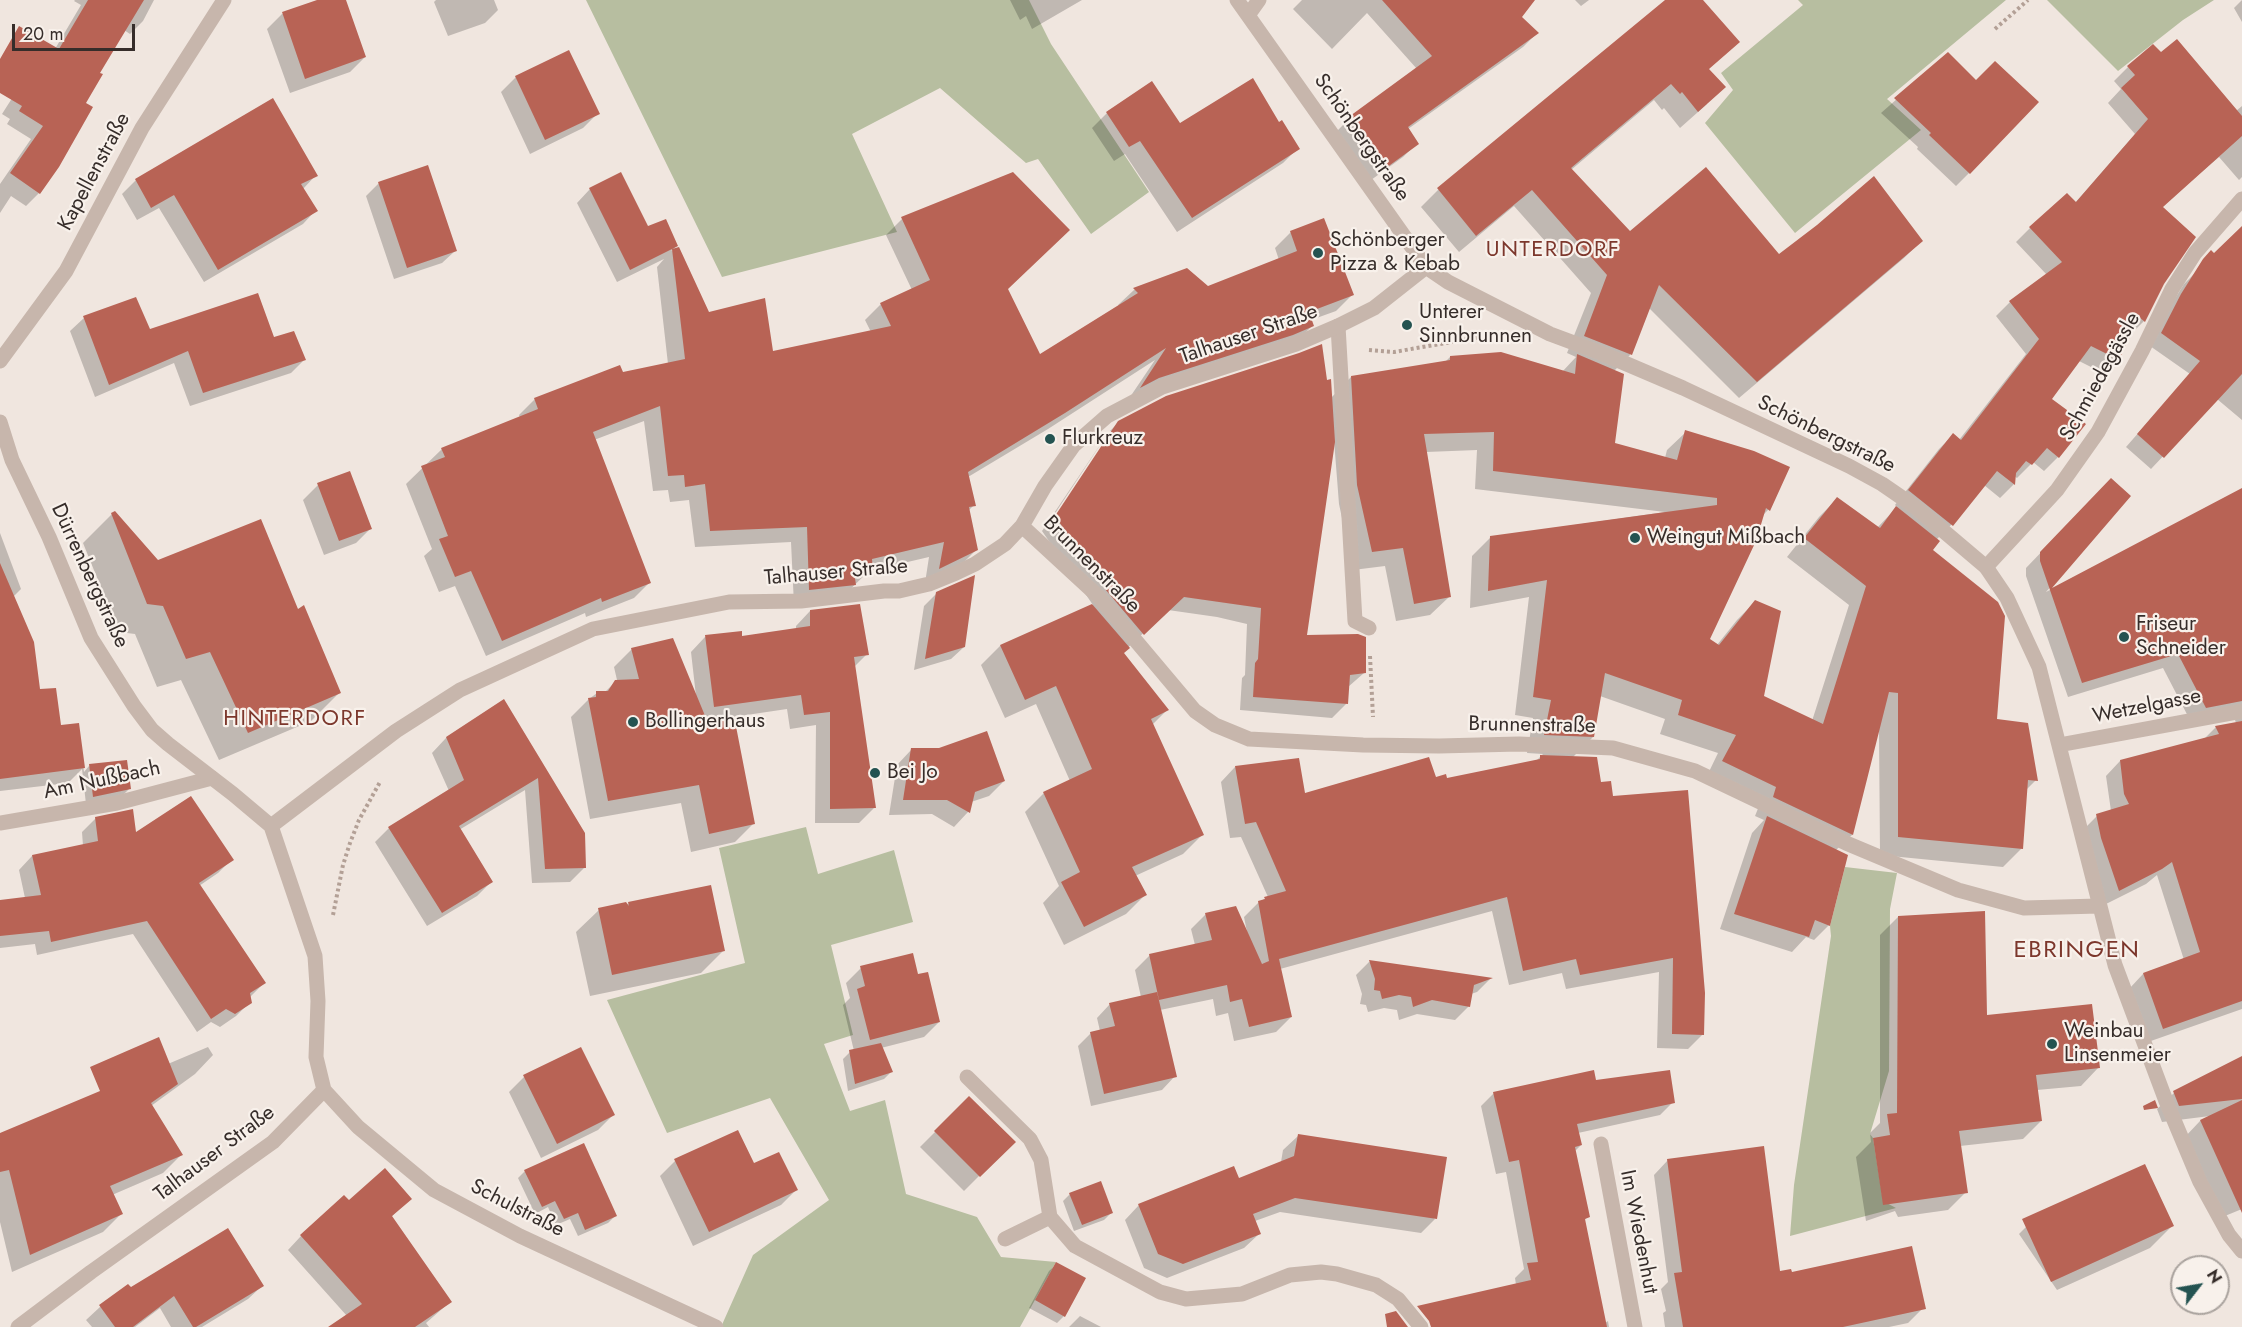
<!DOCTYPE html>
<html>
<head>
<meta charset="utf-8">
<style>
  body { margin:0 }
  #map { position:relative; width:2242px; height:1327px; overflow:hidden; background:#f0e6df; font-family:Jost,sans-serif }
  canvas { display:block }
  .north { position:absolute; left:2170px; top:1255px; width:60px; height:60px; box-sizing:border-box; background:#f8f1eb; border:2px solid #aaa39e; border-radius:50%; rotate:59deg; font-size:16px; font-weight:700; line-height:24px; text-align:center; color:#362d2a }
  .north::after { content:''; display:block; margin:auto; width:21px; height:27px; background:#245351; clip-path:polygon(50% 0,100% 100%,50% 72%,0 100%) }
  .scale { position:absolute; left:12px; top:24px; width:123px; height:27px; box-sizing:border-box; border:3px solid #362d2a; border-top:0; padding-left:8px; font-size:18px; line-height:21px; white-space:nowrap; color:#362d2a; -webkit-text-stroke:4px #f8f1eb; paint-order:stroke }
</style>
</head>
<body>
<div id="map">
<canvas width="2242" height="1327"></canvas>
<div class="north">N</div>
<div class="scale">20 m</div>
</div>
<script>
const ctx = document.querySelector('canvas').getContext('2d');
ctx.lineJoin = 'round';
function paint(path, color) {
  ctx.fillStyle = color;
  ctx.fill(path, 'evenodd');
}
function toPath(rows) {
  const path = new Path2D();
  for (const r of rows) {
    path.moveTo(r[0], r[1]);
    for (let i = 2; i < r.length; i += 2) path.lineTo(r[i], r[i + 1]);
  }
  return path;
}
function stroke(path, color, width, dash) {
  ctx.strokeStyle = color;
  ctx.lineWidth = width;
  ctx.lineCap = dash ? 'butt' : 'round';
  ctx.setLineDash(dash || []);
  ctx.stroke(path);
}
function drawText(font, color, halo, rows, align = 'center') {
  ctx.font = font + ' Jost,sans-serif';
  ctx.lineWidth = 4.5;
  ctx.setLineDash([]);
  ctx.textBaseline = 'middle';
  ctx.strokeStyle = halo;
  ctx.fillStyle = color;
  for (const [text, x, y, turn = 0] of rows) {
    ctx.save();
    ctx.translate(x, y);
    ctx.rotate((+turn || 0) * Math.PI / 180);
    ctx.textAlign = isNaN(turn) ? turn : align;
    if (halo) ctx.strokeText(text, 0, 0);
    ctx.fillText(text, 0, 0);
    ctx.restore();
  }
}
paint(toPath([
  [586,0,1029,0,1051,44,1149,192,1091,234,1038,159,1026,163,940,88,852,134,897,232,722,277],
  [1798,0,2006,0,1887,99,1921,130,1795,233,1705,123,1733,90,1721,73,1803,5],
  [2047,0,2214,0,2183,20,2118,71],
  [806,827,818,874,894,850,913,922,831,945,853,1035,824,1044,850,1111,885,1100,906,1194,977,1217,1001,1257,1056,1262,1020,1327,721,1327,753,1255,829,1200,770,1098,667,1133,607,1000,745,963,719,848],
  [1845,867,1897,873,1890,909,1889,1071,1870,1134,1873,1138,1883,1201,1896,1208,1790,1236,1794,1185,1831,936,1830,926]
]), '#b7bea0');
paint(toPath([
  [75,0,154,0,143,21,130,34,124,30,98,74,84,104,91,108,39,193,26,206,11,196,0,213,0,184,31,139,7,124,10,119,2,114,37,59,55,49,81,5,74,1],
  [322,0,344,0,365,57,350,72,290,93,267,29,282,14],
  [436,0,494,0,498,10,485,23,448,36,434,2],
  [1010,0,1082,0,1032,29,1026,16,1020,20],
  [1302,0,1534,0,1520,17,1537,33,1523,47,1408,129,1417,143,1403,157,1371,180,1337,131,1351,117,1417,69,1367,13,1332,49,1293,9],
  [1575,0,1589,0,1581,6],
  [1667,0,1701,0,1708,70,1707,104,1680,128,1664,108,1662,110,1654,100,1571,170,1630,233,1779,256,1921,241,1904,258,1739,398,1649,308,1630,355,1614,371,1614,444,1665,458,1667,450,1686,432,1788,467,1768,510,1761,517,1708,639,1717,645,1737,620,1755,602,1762,697,1812,721,1849,605,1787,557,1819,517,1837,499,1877,528,1897,507,1895,505,1939,449,1953,435,1959,440,2026,354,1996,316,2010,302,2047,275,2016,242,2030,228,2075,203,2135,134,2108,103,2121,89,2114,81,2128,67,2236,111,2242,106,2242,177,2239,180,2219,157,2161,207,2144,321,2130,335,2117,359,2103,373,2079,361,2050,399,2058,457,2044,471,2033,462,2017,478,2014,476,2014,484,2000,498,1984,485,1951,525,1936,540,1931,550,1995,720,2036,780,2026,790,2022,848,2003,867,1880,855,1879,729,1852,835,1836,850,1829,925,1814,940,1806,937,1792,952,1720,929,1752,833,1764,820,1755,816,1759,806,1705,780,1718,753,1660,734,1665,719,1600,696,1593,737,1572,758,1612,797,1703,1034,1688,1049,1657,1048,1659,972,1566,989,1562,973,1509,985,1492,911,1280,969,1291,1017,1276,1032,1234,1041,1228,1013,1216,1016,1213,999,1160,1010,1175,1076,1162,1090,1091,1106,1078,1046,1091,1033,1100,1031,1097,1018,1110,1004,1141,997,1135,970,1150,955,1195,945,1191,929,1206,914,1247,932,1244,917,1259,902,1268,897,1241,837,1230,838,1221,782,1235,767,1304,795,1446,779,1536,761,1543,754,1527,753,1533,718,1515,715,1529,597,1470,608,1472,556,1491,537,1665,512,1475,489,1477,450,1426,452,1449,597,1430,615,1396,621,1385,566,1353,570,1339,504,1334,440,1305,636,1364,673,1348,687,1346,704,1332,718,1240,710,1242,678,1245,675,1247,624,1217,617,1168,610,1122,653,1167,710,1152,725,1202,835,1183,854,1135,876,1145,895,1126,914,1064,945,1043,903,1059,886,1025,812,1044,793,1070,781,1036,704,1005,718,981,665,1000,646,1093,605,1042,531,1108,433,1050,521,1052,523,1113,431,1110,431,1118,423,1325,381,1331,398,1351,377,1445,362,1450,357,1562,372,1576,357,1567,353,1591,293,1514,206,1459,252,1421,207,1438,190],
  [2242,0,2242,22,2234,8],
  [1948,54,1969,173,1956,186,1917,149,1918,147,1881,113],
  [516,77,598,113,583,128,530,154,501,92],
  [1107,113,1179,125,1278,124,1298,148,1283,163,1177,232,1125,154,1114,161,1092,128],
  [316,175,303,189,316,210,303,224,204,282,159,208,137,220,122,194,136,180],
  [379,183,455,251,442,263,394,279,366,196],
  [590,189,677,246,671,251,678,249,708,314,772,353,871,332,865,320,881,304,912,290,886,235,902,219,1006,289,1039,356,1119,306,1118,305,1134,290,1187,270,1207,287,1279,260,1275,248,1291,232,1352,295,1336,311,1311,320,1313,325,1297,341,1128,400,1155,360,1048,429,968,477,974,505,968,511,976,550,960,566,925,583,929,557,869,571,839,600,794,605,791,542,695,547,689,500,670,502,668,490,653,491,644,421,594,440,650,582,634,598,586,617,585,613,486,656,455,586,439,592,424,556,432,549,406,484,442,449,520,418,519,415,535,399,622,373,668,364,657,267,664,259,617,282,577,203],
  [2242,240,2242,420,2217,399,2151,469,2126,447,2190,374,2150,346,2169,308,2184,284,2197,271],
  [84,318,150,331,273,339,304,360,291,373,190,406,174,363,95,397,70,331],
  [318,485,371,528,356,543,324,555,303,500],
  [2242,490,2242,1009,2148,1042,2129,989,2143,974,2184,960,2157,875,2146,884,2104,905,2082,831,2097,816,2111,811,2106,776,2120,761,2203,740,2216,727,2236,723,2235,720,2229,716,2191,722,2163,668,2068,697,2026,576,2026,568,2097,494,2129,496,2046,592],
  [112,514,157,562,298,612,339,693,311,721,219,760,181,680,157,687,135,634,119,632,83,543],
  [0,533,21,589,13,597,39,691,60,727,78,725,84,772,89,766,129,789,122,796,86,804,82,769,68,783,0,791],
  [937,593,964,647,951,659,914,670,924,606],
  [810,611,867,654,854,667,874,808,859,823,815,823,816,725,790,729,787,709,733,717,754,823,735,842,691,852,681,803,590,819,571,717,589,699,597,693,604,693,617,680,614,667,632,649,696,696,691,652,705,637,741,638,796,630,796,626],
  [724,718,724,720,707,725,706,721],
  [504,701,584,868,570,882,532,883,525,790,459,830,491,882,477,896,427,926,375,842,389,828,449,791,432,753,446,738],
  [912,749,1004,781,989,796,971,802,968,812,954,827,932,814,889,815,897,765],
  [96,818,135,835,232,859,218,873,199,886,264,983,249,998,250,1002,236,1016,220,1027,211,1022,197,1032,133,934,37,955,35,944,0,948,0,901,25,898,19,870,32,856,83,846,82,832],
  [629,903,723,951,701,973,590,996,576,932,599,910,627,905],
  [1898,917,1986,1017,2098,1068,2081,1086,2037,1090,2041,1121,2023,1139,1960,1146,1966,1192,1948,1210,1898,1217,1895,1211,1866,1221,1856,1157,1871,1142,1870,1133,1880,1123,1880,935],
  [1369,962,1490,979,1477,992,1471,994,1469,1006,1455,1020,1417,1014,1399,1020,1397,1010,1384,1008,1368,1012,1366,1005,1360,1004,1362,994,1356,975],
  [861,968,917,976,939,1022,924,1037,881,1048,891,1072,884,1079,848,1091,843,1059,850,1052,854,1051,843,1005,850,998,846,983],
  [208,1047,213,1055,195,1074,151,1106,181,1155,163,1173,112,1195,121,1214,103,1232,12,1272,0,1222,0,1135],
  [2242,1058,2242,1209,2220,1218,2184,1138,2200,1121,2210,1116,2162,1122,2157,1109,2174,1093],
  [524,1077,613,1115,598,1130,541,1158,509,1092],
  [1595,1082,1673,1102,1660,1115,1578,1133,1581,1145,1575,1151,1588,1216,1584,1221,1605,1323,1608,1321,1609,1327,1491,1327,1516,1285,1515,1278,1524,1269,1506,1172,1496,1174,1481,1106,1494,1093],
  [969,1098,1013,1142,964,1191,920,1147],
  [1298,1136,1435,1219,1421,1233,1280,1212,1255,1221,1259,1234,1244,1248,1167,1278,1144,1268,1125,1220,1139,1205,1238,1180,1281,1162,1283,1150],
  [1668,1160,1779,1273,1791,1274,1922,1309,1908,1323,1889,1327,1665,1327,1663,1313,1666,1311,1661,1289,1668,1282,1654,1175],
  [675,1161,753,1165,796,1190,781,1205,693,1246,660,1176],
  [525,1171,615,1216,608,1223,578,1236,570,1219,556,1225,548,1207,535,1214,518,1178],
  [1070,1194,1111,1213,1104,1220,1074,1231,1063,1201],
  [410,1199,391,1217,450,1302,426,1323,429,1327,330,1327,347,1316,288,1250,301,1236,349,1202],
  [2041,1212,2172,1226,2150,1248,2057,1290,2019,1234],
  [1057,1264,1064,1316,1057,1323,1029,1308,1049,1271],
  [128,1286,130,1289,262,1286,248,1299,202,1327,171,1327,160,1308,135,1327,92,1327,86,1320,100,1307],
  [1080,1316,1101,1327,1069,1327]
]), '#0003');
paint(toPath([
  [88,0,144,0,100,73,103,74,86,103,93,107,59,167,40,194,10,173,43,126,19,111,22,106,0,93,0,59,19,26,59,49],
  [317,0,346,0,366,57,305,79,282,12],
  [1382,0,1535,0,1522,17,1539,33,1408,127,1419,144,1386,168,1350,116,1432,56],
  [1665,0,1703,0,1740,42,1709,69,1726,87,1698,112,1682,92,1680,94,1671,84,1571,168,1630,231,1706,167,1779,254,1817,225,1874,176,1923,241,1757,382,1659,285,1632,355,1584,336,1607,275,1532,190,1476,236,1437,188],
  [2177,39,2242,116,2242,136,2163,207,2196,237,2164,284,2145,322,2139,317,2119,360,2091,346,2052,399,2086,424,2059,458,2047,448,2032,465,2026,461,2016,473,2015,485,1997,471,1953,526,1908,490,1953,433,1961,440,2039,339,2009,301,2062,262,2029,227,2067,193,2076,202,2148,119,2121,88,2135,75,2127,66,2153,44,2161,52],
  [569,50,600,114,545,140,515,76],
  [1948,52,1976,80,1995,61,2039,102,1970,174,1929,135,1931,133,1894,98],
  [1253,78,1279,122,1282,120,1300,149,1192,218,1140,141,1129,147,1106,112,1152,81,1180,123],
  [273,98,318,176,301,184,318,211,218,270,174,195,151,208,135,179],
  [428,165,457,251,407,268,378,182],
  [621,172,648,226,666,219,678,246,630,270,589,188],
  [1013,172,1070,230,1008,289,1040,354,1138,293,1133,288,1187,268,1208,286,1297,251,1290,231,1324,218,1354,295,1309,312,1314,326,1293,335,1159,378,1140,388,1166,348,1065,413,968,472,976,506,969,507,978,550,939,569,944,542,872,559,873,569,854,571,856,585,809,590,807,527,710,531,705,484,685,487,684,475,668,476,660,406,593,432,651,583,602,602,601,598,502,641,471,571,455,577,439,539,448,536,421,466,445,457,441,448,538,409,534,398,620,365,623,372,685,359,672,249,679,247,709,312,765,298,773,351,891,326,880,303,930,280,901,217],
  [2242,226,2242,374,2164,458,2137,434,2200,361,2161,333,2181,294,2203,259,2211,250,2214,253],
  [258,293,274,337,294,331,306,360,203,393,188,351,109,385,83,316,136,297,150,329],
  [1322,344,1327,380,1331,379,1335,442,1307,635,1358,634,1366,637,1366,673,1350,675,1348,704,1253,697,1255,663,1258,659,1261,608,1184,597,1144,635,1105,589,1055,516,1118,421,1166,396,1299,353],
  [1501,352,1575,374,1577,354,1624,374,1615,443,1677,460,1685,430,1754,451,1790,467,1770,511,1766,508,1756,541,1710,639,1719,645,1755,600,1781,611,1764,696,1823,724,1866,586,1804,538,1837,497,1880,528,1896,506,1940,541,1933,550,1998,602,2005,616,1997,719,2028,723,2038,781,2028,780,2023,849,1898,837,1898,693,1889,692,1853,835,1773,797,1776,787,1722,761,1736,735,1678,715,1682,700,1605,673,1594,737,1544,735,1551,700,1533,697,1547,580,1488,591,1490,536,1717,505,1717,498,1493,471,1494,432,1424,434,1451,597,1414,604,1403,548,1372,552,1357,485,1351,376,1450,360,1450,356],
  [350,471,372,529,339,541,317,483],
  [2111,478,2131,496,2052,588,2242,488,2242,701,2206,708,2178,654,2082,683,2040,561,2040,552],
  [115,511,158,560,261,519,298,609,304,605,341,693,248,733,210,652,186,659,163,606,147,604,111,513],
  [0,563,34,642,40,689,56,688,61,725,79,723,85,768,0,779],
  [975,575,965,647,925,659,936,592],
  [860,604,869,655,854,657,876,808,830,809,830,712,804,715,801,695,714,707,705,635,742,631,742,636,810,626,810,610],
  [1092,604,1130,648,1124,653,1169,710,1151,719,1204,835,1132,867,1147,895,1084,927,1061,882,1080,872,1043,792,1092,769,1056,686,1025,700,1000,645],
  [673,638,708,723,734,716,755,824,709,834,699,785,608,801,588,698,596,697,596,691,608,691,615,680,639,679,631,648],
  [504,699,585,833,586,868,545,869,538,778,459,826,493,882,442,913,388,827,464,780,446,737],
  [2242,721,2242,1001,2163,1029,2143,973,2200,952,2172,862,2162,869,2119,891,2101,838,2096,814,2129,804,2124,794,2120,760,2219,734,2215,726],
  [987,731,1005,781,975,792,970,813,947,800,903,800,911,748,939,748],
  [1540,755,1597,757,1601,782,1611,781,1613,796,1688,790,1705,993,1704,1035,1672,1034,1673,958,1580,975,1576,959,1523,971,1507,897,1279,959,1292,1017,1249,1027,1242,999,1230,1002,1227,985,1159,1000,1149,954,1212,940,1205,913,1236,906,1262,964,1269,961,1258,901,1265,899,1264,897,1286,891,1256,822,1245,824,1235,766,1299,758,1305,793,1429,757,1436,777,1446,774,1447,778,1540,759],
  [127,760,131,789,93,797,89,764],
  [191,796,234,860,199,883,266,983,250,993,252,1003,235,1014,226,1009,211,1019,147,921,51,942,49,931,0,936,0,900,41,895,32,855,98,841,95,817,133,809,136,832],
  [1767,816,1848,855,1830,926,1815,920,1809,937,1734,914],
  [711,885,725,951,612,975,598,908,626,902,629,906,628,902],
  [1985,911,1987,1015,2092,1004,2100,1068,2036,1075,2042,1121,1959,1131,1968,1193,1883,1205,1873,1138,1890,1135,1887,1114,1897,1113,1898,916],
  [913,953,918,974,928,972,940,1022,870,1040,857,989,865,986,860,966],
  [1369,960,1473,975,1493,978,1474,985,1470,1007,1432,1000,1413,1007,1411,997,1399,995,1382,999,1380,991,1374,990,1375,979],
  [1157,992,1177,1077,1104,1094,1090,1032,1115,1026,1109,1003],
  [159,1037,178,1084,151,1103,183,1155,110,1186,123,1214,30,1255,9,1170,0,1172,0,1133,100,1091,90,1067],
  [881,1043,893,1072,855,1084,849,1050],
  [581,1047,615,1115,557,1144,523,1075],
  [2242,1056,2242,1099,2179,1106,2173,1091],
  [1594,1070,1596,1080,1670,1070,1675,1103,1577,1124,1582,1145,1575,1147,1590,1217,1585,1219,1607,1327,1431,1327,1429,1321,1417,1306,1531,1280,1527,1263,1538,1262,1519,1160,1509,1162,1493,1092],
  [969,1096,1016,1142,980,1177,934,1131],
  [2155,1100,2158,1108,2144,1110,2143,1106],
  [2242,1100,2242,1213,2200,1120],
  [738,1130,754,1163,779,1152,798,1190,709,1232,674,1159],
  [1298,1134,1447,1157,1437,1219,1295,1198,1253,1214,1261,1234,1183,1264,1158,1254,1138,1204,1234,1166,1239,1178,1294,1156],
  [584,1143,617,1216,585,1230,578,1213,564,1219,555,1201,542,1207,524,1170],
  [1764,1146,1780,1271,1791,1269,1792,1272,1912,1246,1926,1309,1843,1327,1683,1327,1674,1273,1682,1272,1667,1159],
  [2145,1164,2174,1226,2051,1282,2022,1219],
  [385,1168,412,1199,392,1216,452,1302,415,1327,328,1327,362,1304,300,1235,344,1195,349,1200],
  [1101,1181,1113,1213,1082,1225,1069,1193],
  [228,1228,264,1286,196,1327,193,1327,174,1296,133,1327,115,1327,99,1305,128,1284,131,1287],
  [1056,1262,1086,1278,1065,1317,1035,1300],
  [1396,1311,1408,1327,1387,1327,1385,1314]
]), '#b86355');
stroke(toPath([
  [1995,29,2028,0],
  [1369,350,1394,352,1486,336],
  [1370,656,1373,717],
  [333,915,343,865,350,843,359,820,380,782]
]), '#b3a096', 4, [3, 3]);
stroke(toPath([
  [1338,326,1355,621,1369,628],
  [1986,567,2057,490,2098,432,2142,351,2172,289,2195,253,2242,199],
  [0,823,117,803,212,778]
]), '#c7b6ac', 15);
stroke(toPath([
  [1237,0,1426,267,1448,282,1550,334,1601,353,1683,388,1849,466,1882,484,1914,506,1986,567,2007,598,2039,667,2115,965,2166,1101,2200,1182,2229,1235,2242,1251],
  [1249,14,1259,0],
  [0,361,66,271,142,128,224,0],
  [0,422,12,460,49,537,91,638,134,706,152,730,168,744,233,794,271,826],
  [1022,526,1099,597,1195,711,1215,725,1249,739,1363,745,1439,746,1519,744,1613,748,1695,771,1846,843,1958,890,2024,908,2099,906],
  [2059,745,2242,711],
  [271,826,396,731,460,690,593,629,729,602,801,601,884,591,899,591,929,584,956,573,975,564,1005,544,1022,526,1045,486,1074,445,1107,416,1162,387,1296,344,1338,326,1374,308,1426,267],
  [271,826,315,956,318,1001,316,1057,324,1090,358,1127,434,1190,520,1236,716,1327],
  [967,1077,1030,1139,1041,1160,1050,1217,1075,1246,1160,1292,1186,1299,1242,1294,1290,1275,1321,1272,1337,1274,1376,1285,1398,1299,1421,1327],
  [1601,1144,1635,1327],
  [1005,1239,1050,1217],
  [18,1327,91,1272,273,1142,324,1090]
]), '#c7b6ac', 15);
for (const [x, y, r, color] of [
  [1318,253,6,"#245351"],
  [1407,325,6,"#245351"],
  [1050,439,6,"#245351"],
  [1635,538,6,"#245351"],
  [2124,637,6,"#245351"],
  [633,722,6,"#245351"],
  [875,773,6,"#245351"],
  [2052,1044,6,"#245351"]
]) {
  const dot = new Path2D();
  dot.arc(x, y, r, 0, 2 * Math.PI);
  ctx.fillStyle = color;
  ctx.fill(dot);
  stroke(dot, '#f8f1eb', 2);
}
drawText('21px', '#362d2a', '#f8f1eb', [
  ["Schönbergstraße",1361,138,55],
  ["Kapellenstraße",95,172,-62],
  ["Talhauser Straße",1249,335,-19],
  ["Schmiedegässle",2101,377,-61],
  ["Schönbergstraße",1826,435,26],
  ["Brunnenstraße",1091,565,45],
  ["Talhauser Straße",836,573,-5],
  ["Dürrenbergstraße",89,576,65],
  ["Wetzelgasse",2147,707,-11],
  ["Brunnenstraße",1532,726,1],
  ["Am Nußbach",102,781,-12],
  ["Talhauser Straße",215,1154,-37],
  ["Schulstraße",517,1209,27],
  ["Im Wiedenhut",1638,1232,79]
]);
drawText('21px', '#362d2a', '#f8f1eb', [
  ["Schönberger",1330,241],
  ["Pizza & Kebab",1330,265],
  ["Unterer",1419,313],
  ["Sinnbrunnen",1419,337],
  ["Flurkreuz",1062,439],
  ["Weingut Mißbach",1647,538],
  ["Friseur",2136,625],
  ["Schneider",2136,649],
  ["Bollingerhaus",645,722],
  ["Bei Jo",887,773],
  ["Weinbau",2064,1032],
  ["Linsenmeier",2064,1056]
], 'left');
ctx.letterSpacing = '1.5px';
drawText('22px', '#7c372c', '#f8f1eb', [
  ["UNTERDORF",1553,251],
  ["HINTERDORF",295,720]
]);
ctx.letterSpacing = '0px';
ctx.letterSpacing = '1.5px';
drawText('24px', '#7c372c', '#f8f1eb', [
  ["EBRINGEN",2077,951]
]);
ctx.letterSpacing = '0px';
</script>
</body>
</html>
